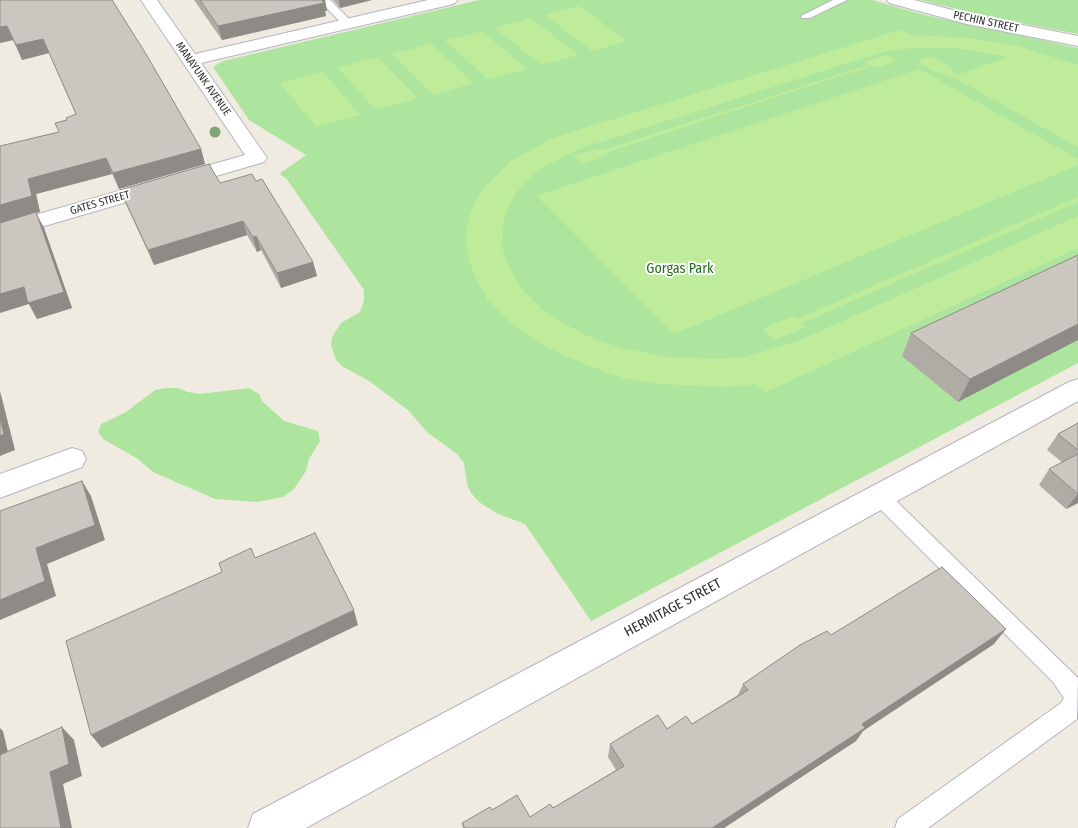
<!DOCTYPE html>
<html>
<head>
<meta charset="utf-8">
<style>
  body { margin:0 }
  canvas { display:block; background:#efebe1 }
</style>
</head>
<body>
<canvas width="1078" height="828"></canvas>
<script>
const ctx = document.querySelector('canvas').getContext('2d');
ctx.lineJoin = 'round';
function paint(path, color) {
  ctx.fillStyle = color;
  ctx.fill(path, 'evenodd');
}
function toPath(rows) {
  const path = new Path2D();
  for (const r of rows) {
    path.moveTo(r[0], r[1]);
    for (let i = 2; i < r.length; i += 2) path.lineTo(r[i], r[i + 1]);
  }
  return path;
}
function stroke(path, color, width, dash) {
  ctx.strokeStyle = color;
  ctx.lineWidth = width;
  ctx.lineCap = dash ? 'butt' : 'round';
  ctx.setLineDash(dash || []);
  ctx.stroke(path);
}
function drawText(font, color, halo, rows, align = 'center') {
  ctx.font = font + ' "Fira Sans Condensed",sans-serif';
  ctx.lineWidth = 4;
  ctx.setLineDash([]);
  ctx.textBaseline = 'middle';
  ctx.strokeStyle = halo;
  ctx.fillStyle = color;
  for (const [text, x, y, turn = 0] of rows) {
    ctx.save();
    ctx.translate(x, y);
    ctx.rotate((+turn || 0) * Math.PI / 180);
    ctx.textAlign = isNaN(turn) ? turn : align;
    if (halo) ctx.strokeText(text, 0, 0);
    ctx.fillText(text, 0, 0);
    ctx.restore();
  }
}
paint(toPath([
  [479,0,872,0,925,15,1078,48,1078,363,591,621,525,524,498,514,479,502,471,493,467,484,464,463,457,454,427,432,409,411,369,381,342,366,336,360,331,345,332,337,341,323,360,312,364,301,364,290,286,178,279,174,306,155,249,120,213,67,223,61],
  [920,0,1078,0,1078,34,989,17],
  [166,388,178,388,188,392,200,394,249,388,259,394,262,401,284,421,318,431,320,441,309,459,306,471,294,489,283,497,257,502,215,499,153,472,138,459,103,439,98,432,101,424,126,412,155,390]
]), '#aee59e');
paint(toPath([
  [579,6,627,41,592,51,545,15],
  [531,18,578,55,541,65,495,28],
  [900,30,911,35,968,38,1018,46,1078,65,1078,147,951,76,931,70,917,61,932,57,947,65,957,75,1009,57,956,48,913,48,882,52,585,147,553,162,536,172,515,194,504,217,502,246,506,261,521,288,546,313,579,332,601,341,625,349,668,357,716,359,745,357,798,341,1078,216,1078,248,766,392,756,384,728,387,659,384,627,379,600,370,565,356,534,340,508,320,487,299,475,277,468,257,466,237,469,218,476,200,487,185,512,160,552,139,575,131],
  [482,31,527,69,488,79,445,41],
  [431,44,474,83,433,95,392,54],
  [887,55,897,61,875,68,872,66,607,152,609,155,582,164,574,156,601,148,604,150,868,65,865,62],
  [378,57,418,98,376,110,338,68],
  [919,69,1078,159,1078,165,674,334,537,196],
  [323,72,360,115,316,127,280,83],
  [1078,197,1078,202,802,323,806,327,775,340,762,329,793,316,797,319]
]), '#bfec9a');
const service = toPath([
  [319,0,330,0,352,22,353,24,352,26,344,26,319,0],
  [833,0,847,0,810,18,802,18,801,16,833,0],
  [880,489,887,492,1078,678,1077,719,928,828,895,828,898,819,1061,703,1064,698,1053,682,873,502,871,497,873,492,880,489]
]);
const minor = toPath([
  [141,0,157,0,195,54,428,0,457,0,455,3,449,5,201,63,267,158,264,162,0,239,0,225,245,155,141,0],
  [887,0,914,0,968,14,1078,36,1078,46,967,24,889,3,887,0],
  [1078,379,1078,401,306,828,248,828,253,814,1069,382,1078,379],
  [72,448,82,451,86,459,82,467,0,498,0,474,72,448]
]);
stroke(service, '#b4b5c1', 2);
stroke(minor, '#b4b5c1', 2);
paint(service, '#fff');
paint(minor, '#fff');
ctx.fillStyle = '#7ea674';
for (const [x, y] of [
  [215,132]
]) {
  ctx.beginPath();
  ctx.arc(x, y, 5.5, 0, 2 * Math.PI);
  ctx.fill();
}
paint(toPath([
  [0,0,201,149,205,164,119,189,112,174,36,194,40,212,36,213,44,228,72,308,37,319,29,304,0,146,59,132,67,120,76,114,49,53,22,60,13,40,0,43],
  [194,0,325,0,327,11,325,11,326,16,222,40],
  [333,0,372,0,340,8],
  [256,181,313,262,317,276,281,288,261,250,257,252,247,235,154,265,126,204,120,190],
  [1078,255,958,402,902,356,911,333],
  [1078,423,1078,503,1066,509,1039,485,1049,469,1062,462,1047,450,1058,434],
  [831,635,994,644,863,731,856,741,724,828,463,828,462,823,492,810,530,817,553,808,616,770,608,757,610,744,667,729,692,724,738,695,743,684]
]), '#afaba5');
paint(toPath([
  [321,0,325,0,327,11,325,11,326,16,222,40,218,26],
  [339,0,372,0,340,8],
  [7,26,13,40,0,43,0,27],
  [43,39,49,53,22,60,16,45],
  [201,149,205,164,119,189,113,173],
  [106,158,112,174,36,194,40,212,36,213,44,228,72,308,37,319,29,304,0,313,0,205,28,179],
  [243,221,247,235,154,265,148,250],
  [256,236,261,250,257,252,253,237],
  [313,262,317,276,281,288,277,273],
  [1078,324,1078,340,958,402,970,379],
  [0,391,15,450,0,456],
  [82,481,91,496,105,540,47,564,56,596,0,620,0,600,36,548],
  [1078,494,1078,503,1066,509],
  [354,610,358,625,102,748,91,735],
  [1006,629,994,644,863,731,856,741,724,828,712,828,862,724],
  [62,727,74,740,82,776,63,784,72,828,61,828,50,772],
  [0,728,3,731,12,769,0,758]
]), '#8e8b86');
const building = toPath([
  [0,0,112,0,146,54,201,149,113,173,106,158,28,179,32,196,0,205,0,146,59,132,55,123,67,120,66,118,76,114,43,39,16,45,7,26,0,27,0,0],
  [200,0,322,0,324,3,218,26,200,0],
  [209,164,220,183,252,174,256,181,262,179,313,262,277,273,256,236,253,237,243,221,148,250,120,190,209,164],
  [36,212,64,292,28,303,24,287,0,294,0,223,36,212],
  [1078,255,1078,324,970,379,911,333,1078,255],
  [0,418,4,434,0,436,0,418],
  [1078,423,1078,450,1058,434,1078,423],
  [1078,454,1078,494,1049,469,1078,454],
  [82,481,95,525,36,548,45,581,0,600,0,511,82,481],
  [315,533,354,610,91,735,66,641,222,572,219,563,251,548,255,558,315,533],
  [942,567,1006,629,862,724,865,728,712,828,465,828,462,823,490,807,492,810,517,795,530,817,550,804,553,808,624,766,610,744,658,715,667,729,686,716,692,724,748,690,743,684,800,645,827,631,831,635,942,567],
  [62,727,69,764,50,772,61,828,0,828,0,755,62,727]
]);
paint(building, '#cbc7c0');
stroke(building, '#8e8b86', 1);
drawText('11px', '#2e2e2e', '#fff', [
  ["PECHIN STREET",986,22,12],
  ["MANAYUNK AVENUE",203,79,55],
  ["GATES STREET",100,203,-16]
]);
drawText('14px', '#226e1b', '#fff', [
  ["Gorgas Park",680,269]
]);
drawText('14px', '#2e2e2e', '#fff', [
  ["HERMITAGE STREET",673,608,-28]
]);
</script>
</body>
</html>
